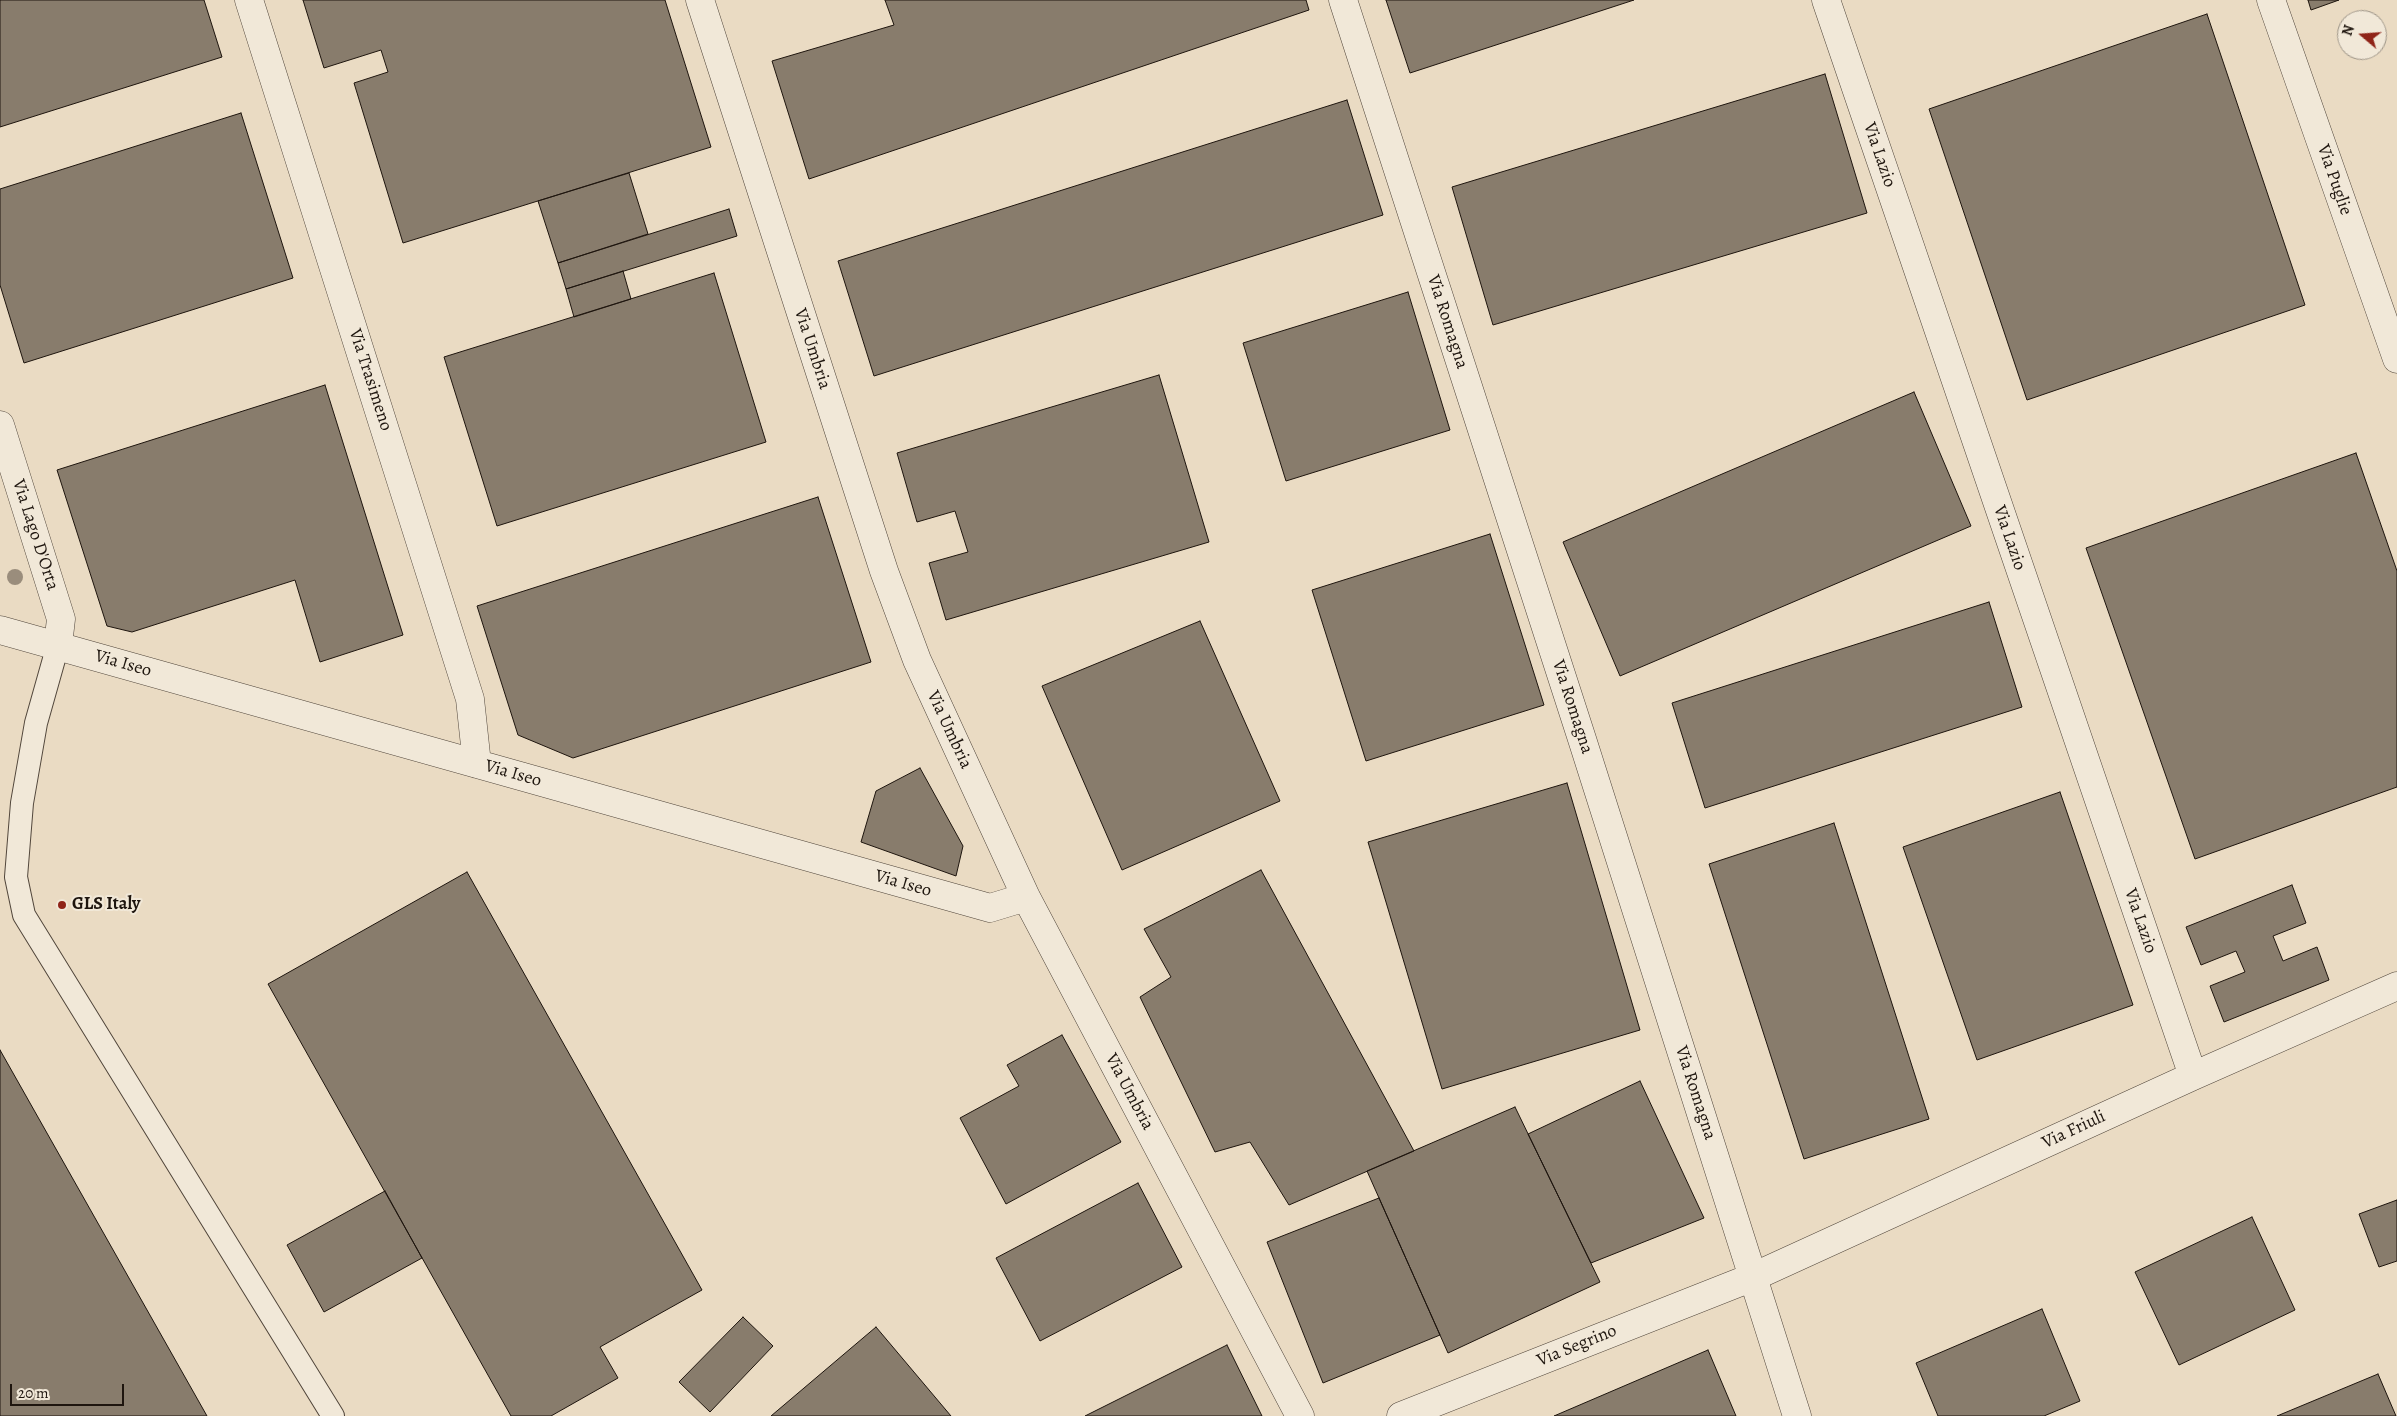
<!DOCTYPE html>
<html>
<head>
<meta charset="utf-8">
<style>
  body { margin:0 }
  #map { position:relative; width:2397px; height:1416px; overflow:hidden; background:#eadbc3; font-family:Alegreya,serif }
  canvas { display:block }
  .north { position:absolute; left:2337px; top:10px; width:50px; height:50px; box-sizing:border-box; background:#f1e8d8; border:1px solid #9d9487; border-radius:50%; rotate:288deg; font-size:14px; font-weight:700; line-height:20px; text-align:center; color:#1e150e }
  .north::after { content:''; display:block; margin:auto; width:18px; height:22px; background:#8f2418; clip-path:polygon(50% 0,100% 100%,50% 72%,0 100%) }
  .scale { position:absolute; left:10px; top:1384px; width:114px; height:22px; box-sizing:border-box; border:2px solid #1e150e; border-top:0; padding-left:6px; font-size:15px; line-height:18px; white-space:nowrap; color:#1e150e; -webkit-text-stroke:4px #f1e8d8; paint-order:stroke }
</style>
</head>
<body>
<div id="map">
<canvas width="2397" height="1416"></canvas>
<div class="north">N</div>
<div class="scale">20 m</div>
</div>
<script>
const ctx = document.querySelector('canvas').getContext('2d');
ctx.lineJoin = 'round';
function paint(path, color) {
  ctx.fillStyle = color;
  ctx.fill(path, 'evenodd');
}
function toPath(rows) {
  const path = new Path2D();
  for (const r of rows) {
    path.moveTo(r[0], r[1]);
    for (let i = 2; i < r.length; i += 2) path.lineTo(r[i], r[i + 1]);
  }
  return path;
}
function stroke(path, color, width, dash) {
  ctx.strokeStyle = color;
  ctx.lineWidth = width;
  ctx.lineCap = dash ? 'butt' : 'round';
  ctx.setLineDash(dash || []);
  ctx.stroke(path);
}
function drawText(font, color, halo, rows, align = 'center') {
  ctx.font = font + ' Alegreya,serif';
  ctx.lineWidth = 4;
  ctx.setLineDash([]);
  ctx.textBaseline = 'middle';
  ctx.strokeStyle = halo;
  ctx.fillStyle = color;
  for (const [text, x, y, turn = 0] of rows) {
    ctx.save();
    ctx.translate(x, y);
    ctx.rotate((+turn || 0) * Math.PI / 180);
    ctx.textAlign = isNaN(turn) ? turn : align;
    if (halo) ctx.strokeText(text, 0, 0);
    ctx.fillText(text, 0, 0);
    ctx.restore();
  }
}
const building = toPath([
  [0,0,204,0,222,57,0,127,0,0],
  [303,0,665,0,711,147,403,243,354,83,388,72,381,50,324,68,303,0],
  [885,0,1306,0,1309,10,809,179,772,61,894,25,885,0],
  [1386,0,1634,0,1410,73,1386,0],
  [2308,0,2339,0,2311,10,2308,0],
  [2207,14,2305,305,2027,400,1929,109,2207,14],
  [1825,74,1867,213,1493,325,1452,187,1825,74],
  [1347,100,1383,215,874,376,838,261,1347,100],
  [241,113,293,278,24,363,0,285,0,189,241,113],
  [629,173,648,234,558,263,538,201,629,173],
  [729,209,737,236,566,289,558,263,729,209],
  [623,271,631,299,574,317,566,289,623,271],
  [714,273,766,442,497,526,444,357,714,273],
  [1408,292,1450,430,1286,481,1243,343,1408,292],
  [1159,375,1209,542,946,620,929,563,968,552,955,511,917,522,897,453,1159,375],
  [325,385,403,635,320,662,295,580,132,632,107,626,57,470,325,385],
  [1914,392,1971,526,1620,676,1563,542,1914,392],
  [2356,453,2397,571,2397,787,2195,859,2086,548,2356,453],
  [818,497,871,662,573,758,518,735,477,606,818,497],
  [1490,534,1544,705,1366,761,1312,590,1490,534],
  [1989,602,2022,707,1705,808,1672,703,1989,602],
  [1200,621,1280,801,1122,870,1042,686,1200,621],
  [920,768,963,846,956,876,861,842,876,791,920,768],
  [1567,783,1640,1030,1442,1089,1368,842,1567,783],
  [2060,792,2133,1005,1977,1060,1903,847,2060,792],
  [1834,823,1929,1119,1804,1159,1709,864,1834,823],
  [1261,870,1414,1151,1289,1205,1250,1142,1215,1152,1140,997,1171,977,1144,929,1261,870],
  [467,872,702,1290,600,1347,618,1378,551,1416,511,1416,268,984,467,872],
  [2292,885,2306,923,2273,936,2283,961,2317,947,2329,980,2224,1022,2210,986,2245,972,2236,951,2201,965,2186,927,2292,885],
  [1062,1035,1121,1142,1006,1204,960,1118,1019,1086,1007,1065,1062,1035],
  [0,1050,207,1416,0,1416,0,1050],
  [1640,1081,1704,1218,1591,1263,1528,1134,1640,1081],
  [1515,1107,1600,1282,1448,1353,1367,1171,1515,1107],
  [1138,1183,1182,1267,1040,1341,996,1258,1138,1183],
  [385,1191,422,1258,324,1312,287,1245,385,1191],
  [1379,1198,1440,1335,1323,1383,1267,1242,1379,1198],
  [2397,1200,2397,1261,2379,1267,2359,1214,2397,1200],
  [2252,1217,2295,1310,2179,1365,2135,1272,2252,1217],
  [2042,1309,2080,1401,2044,1416,1938,1416,1916,1363,2042,1309],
  [743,1317,773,1346,710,1412,679,1382,743,1317],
  [876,1327,951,1416,771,1416,876,1327],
  [1227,1345,1262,1416,1085,1416,1227,1345],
  [1708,1350,1736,1416,1554,1416,1708,1350],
  [2378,1374,2396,1416,2277,1416,2378,1374]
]);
paint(building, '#887c6c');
stroke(building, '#1e150e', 1);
const service = toPath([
  [58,645,36,723,22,803,16,877,24,915,333,1416]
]);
const minor = toPath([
  [249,0,470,699,477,764],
  [700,0,884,571,917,660,1026,897,1300,1416],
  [1343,0,1582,739,1797,1416],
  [1826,0,2193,1076],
  [2271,0,2397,359],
  [0,425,61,619,58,645],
  [0,630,990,908,1026,897],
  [1401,1416,1753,1277,2193,1076,2397,986]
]);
stroke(service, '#51463b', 24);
stroke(minor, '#51463b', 29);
stroke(service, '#f1e8d8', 22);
stroke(minor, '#f1e8d8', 28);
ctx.fillStyle = '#9a8d7c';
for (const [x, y] of [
  [15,577]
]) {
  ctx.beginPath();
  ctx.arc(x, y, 8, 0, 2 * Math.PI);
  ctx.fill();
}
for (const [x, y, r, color] of [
  [62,905,5,"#8f2418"]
]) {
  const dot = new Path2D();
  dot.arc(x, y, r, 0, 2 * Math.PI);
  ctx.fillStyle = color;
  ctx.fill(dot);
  stroke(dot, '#f1e8d8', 2);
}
drawText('18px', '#1e150e', '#f1e8d8', [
  ["Via Lazio",1879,155,71],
  ["Via Puglie",2334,180,71],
  ["Via Romagna",1447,322,72],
  ["Via Umbria",812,349,72],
  ["Via Trasimeno",370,380,72],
  ["Via Lago D'Orta",35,535,72],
  ["Via Lazio",2009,538,71],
  ["Via Iseo",123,664,16],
  ["Via Romagna",1572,707,72],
  ["Via Umbria",949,730,65],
  ["Via Iseo",513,774,16],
  ["Via Iseo",903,884,16],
  ["Via Lazio",2140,921,71],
  ["Via Umbria",1129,1092,62],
  ["Via Romagna",1695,1093,72],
  ["Via Friuli",2074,1130,-25],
  ["Via Segrino",1577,1346,-22]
]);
drawText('bold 18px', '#1e150e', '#f1e8d8', [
  ["GLS Italy",72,905]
], 'left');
</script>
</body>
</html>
